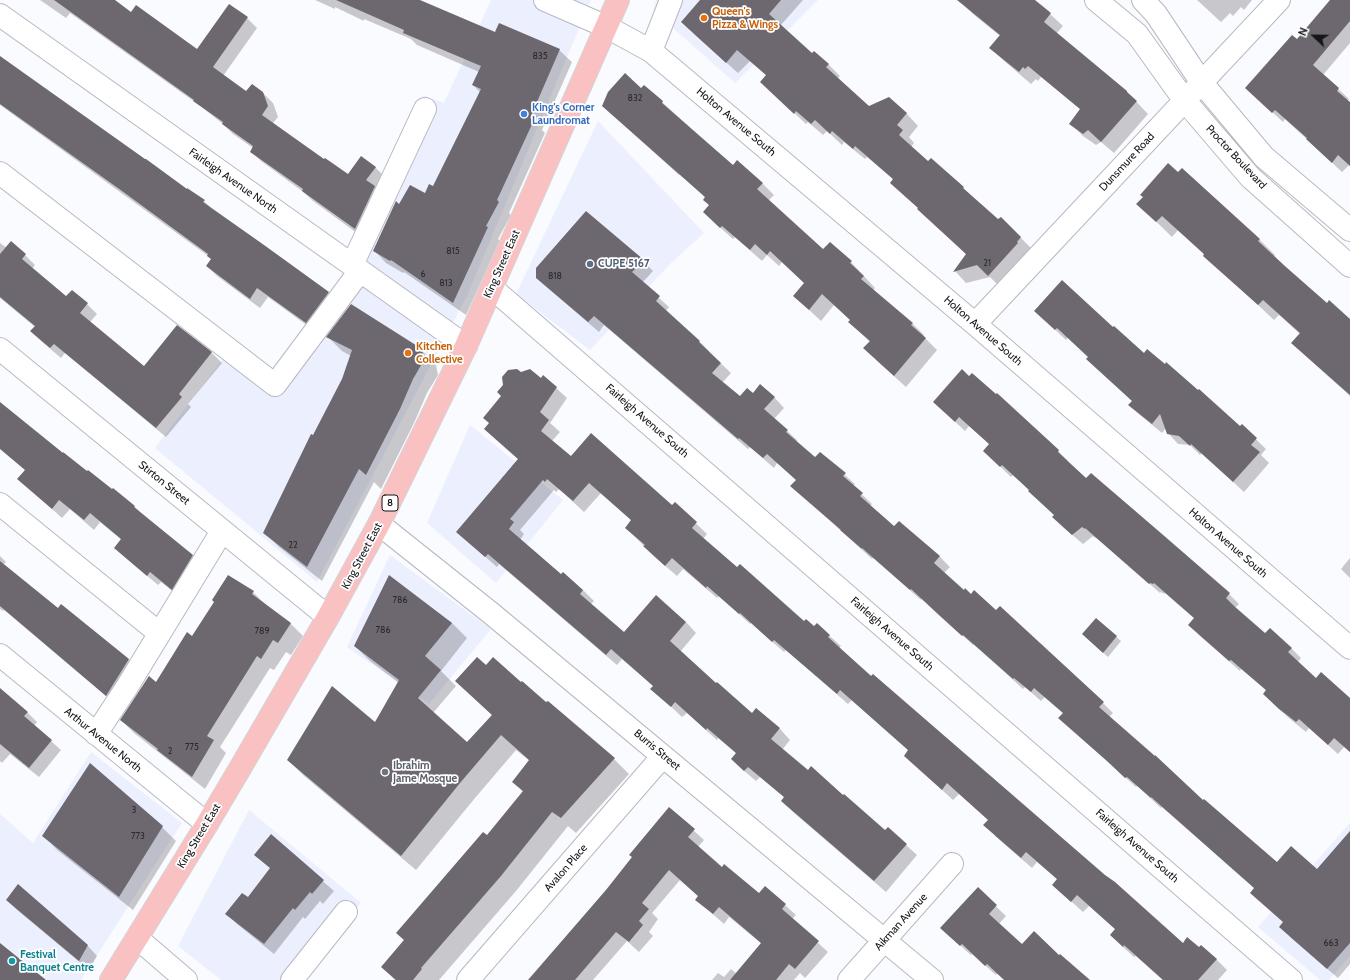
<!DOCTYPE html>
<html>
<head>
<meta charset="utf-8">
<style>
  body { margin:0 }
  #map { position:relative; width:1350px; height:980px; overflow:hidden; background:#fafbff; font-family:Cabin,sans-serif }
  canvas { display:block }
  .north { position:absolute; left:1294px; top:16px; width:40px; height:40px; -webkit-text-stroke:3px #fff; paint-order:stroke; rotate:292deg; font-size:11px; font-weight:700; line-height:16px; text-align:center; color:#141519 }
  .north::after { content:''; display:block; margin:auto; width:14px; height:18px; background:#141519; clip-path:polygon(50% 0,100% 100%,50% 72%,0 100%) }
</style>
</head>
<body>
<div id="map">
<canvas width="1350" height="980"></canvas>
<div class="north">N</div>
</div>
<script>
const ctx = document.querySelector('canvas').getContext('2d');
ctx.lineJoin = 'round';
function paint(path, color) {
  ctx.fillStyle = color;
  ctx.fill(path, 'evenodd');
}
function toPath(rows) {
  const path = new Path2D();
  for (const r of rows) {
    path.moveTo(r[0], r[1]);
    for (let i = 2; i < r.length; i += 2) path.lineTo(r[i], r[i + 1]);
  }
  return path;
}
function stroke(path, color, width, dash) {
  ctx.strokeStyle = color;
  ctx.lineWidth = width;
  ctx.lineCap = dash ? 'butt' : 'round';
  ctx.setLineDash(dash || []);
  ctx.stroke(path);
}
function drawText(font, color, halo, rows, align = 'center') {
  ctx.font = font + ' Cabin,sans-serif';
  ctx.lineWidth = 3.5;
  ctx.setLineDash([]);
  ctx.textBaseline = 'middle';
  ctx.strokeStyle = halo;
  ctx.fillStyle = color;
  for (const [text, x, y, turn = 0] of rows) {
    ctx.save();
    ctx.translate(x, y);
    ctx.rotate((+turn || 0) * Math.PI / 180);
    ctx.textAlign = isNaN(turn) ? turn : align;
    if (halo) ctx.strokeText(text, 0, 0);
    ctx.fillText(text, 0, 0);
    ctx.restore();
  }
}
paint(toPath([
  [491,0,591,0,467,296,317,582,155,448,230,349,288,387,366,253,356,246,423,95,444,103],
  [656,0,818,0,735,83,653,10],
  [598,121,704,233,671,263,590,350,516,294],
  [470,425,563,500,496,583,427,523],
  [390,555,491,629,429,704,347,647],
  [91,752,182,823,81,980,0,980,0,814,33,843],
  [249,810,361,903,290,980,221,980,178,946],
  [1350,823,1350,956,1329,980,1320,980,1258,927]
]), '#eceffd');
paint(toPath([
  [40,0,112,0,131,13,198,50,229,6,247,18,257,28,223,76,246,92,262,92,273,103,278,117,273,123,324,161,348,175,375,167,385,177,365,239,313,201,302,191,261,161,251,151,253,148,233,134,223,124,199,105,70,13,66,18],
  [315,0,418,0,496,33,559,50,572,62,542,130,545,133,509,213,511,215,498,239,500,241,466,315,404,272,403,273,386,263,374,250,399,205,425,194,434,188,480,92,473,85,479,72,417,45,411,39,364,19,364,21,335,7,335,9],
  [702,0,803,0,780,26,812,55,828,64,840,76,837,79,869,107,889,99,907,114,918,126,909,137,914,143,911,147,928,163,963,188,998,221,1001,218,1032,249,1000,287,990,277,966,283,955,271,967,255,918,209,919,208,894,180,867,157,865,159,844,142,842,145,827,131,823,135,808,122,806,124,773,93,767,76,750,61,738,73,694,34],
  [961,0,1033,0,1050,14,1063,26,1056,34,1127,92,1148,114,1114,153,1101,142,1096,145,1083,136,1071,124,1081,110,1041,77,1038,81,1036,79,1031,84,1003,60,991,48,1000,36,973,14,961,2],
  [1197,0,1252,0,1244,10,1241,7,1233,16,1230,13,1221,22],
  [1331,0,1350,0,1350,43,1323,75,1349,99,1347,101,1350,104,1350,166,1349,165,1342,172,1285,119,1283,122,1246,88,1297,41],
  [0,57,187,190,204,201,214,211,328,293,338,303,316,332,268,297,260,308,217,276,207,266,212,259,211,258,0,105],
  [641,90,662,102,733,167,762,183,774,195,768,201,823,250,851,262,875,288,873,291,913,324,924,335,923,336,937,350,906,387,876,360,870,342,849,322,851,320,834,305,821,321,806,307,805,283,782,262,779,266,767,255,762,261,735,237,733,239,716,224,706,198,680,174,679,175,603,106],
  [1182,170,1260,240,1275,255,1274,257,1327,304,1350,320,1350,396,1308,358,1292,343,1300,334,1279,315,1274,320,1178,230,1172,237,1138,204,1178,174],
  [0,243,7,248,25,255,35,265,32,269,66,297,87,304,97,314,90,322,144,367,177,327,212,353,222,363,188,404,191,407,166,437,65,353,61,358,41,341,31,331,35,327,0,298],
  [643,261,653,271,642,283,669,307,666,311,699,341,709,351,709,352,731,373,722,383,740,398,753,394,774,397,784,408,774,419,797,440,796,442,815,459,820,453,855,484,853,486,872,504,870,506,894,527,899,522,940,557,950,567,944,573,964,591,1103,703,1113,713,1109,717,1203,801,1277,864,1317,870,1350,845,1350,964,1338,978,1290,937,1284,922,1255,888,1162,807,1161,808,1137,786,1136,787,1070,728,1060,718,1064,714,1045,697,1041,701,1025,687,1023,689,974,644,973,645,952,626,922,598,921,600,873,558,872,559,792,486,797,480,777,463,774,468,750,447,748,449,604,325,599,332,548,288,537,278],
  [1046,321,1113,328,1144,354,1240,428,1242,426,1266,449,1261,455,1269,463,1244,492,1202,453,1200,455,1190,445,1178,444,1168,433,1166,428,1162,433,1140,415,1130,405,1133,401,1087,359,1089,357,1068,337,1066,340],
  [328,337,421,350,436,365,438,375,427,393,414,423,381,489,374,482,322,581,279,547,265,533,342,380,351,356,342,351],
  [521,373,541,379,556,388,567,398,550,423,560,432,552,441,571,457,672,506,675,503,707,534,703,539,737,569,804,622,814,628,817,625,841,646,839,648,1183,944,1216,959,1227,970,1218,980,1163,980,1136,956,1134,957,1122,946,1116,930,1089,906,1083,912,1053,885,1058,880,1037,862,1032,868,995,836,989,820,959,794,953,800,916,766,909,751,852,700,848,704,786,650,784,652,751,623,750,624,719,596,717,598,683,569,677,576,655,557,626,528,632,521,601,493,584,512,559,489,556,492,554,490,520,530,524,534,520,540,561,575,583,590,594,601,591,604,624,633,686,622,696,633,680,652,752,715,756,709,780,729,790,740,782,750,885,832,906,845,917,855,886,892,793,812,782,801,785,798,760,777,756,781,743,770,732,759,737,754,718,738,717,740,687,713,682,717,663,699,654,686,622,659,617,665,499,564,497,567,457,532,518,459,485,429,490,423],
  [934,402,1058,451,1068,461,1067,462,1087,479,1120,498,1229,594,1239,604,1235,608,1265,635,1291,648,1301,658,1298,662,1316,679,1321,673,1350,698,1350,752,1344,747,1338,754,1309,728,1306,732,1290,719,1274,704,1267,691,1241,669,1240,671,1199,635,1194,618,1165,593,1164,594,1161,592,1160,593,1096,537,1095,538,1093,536,1083,544,1063,527,1055,515,1030,490,1013,475,1011,477,984,451,990,444,969,426,965,431],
  [0,403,87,473,134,506,143,515,192,555,202,565,182,599,161,582,158,585,126,558,116,548,122,540,100,522,94,530,70,509,62,518,19,479,26,470,0,448],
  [0,556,6,562,3,565,58,609,62,605,129,660,139,670,117,705,4,610,3,611,0,609],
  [1350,558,1350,578,1341,569],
  [389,576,452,623,467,638,441,671,456,686,433,713,467,743,492,715,456,681,486,667,547,704,548,702,614,759,629,774,576,833,568,826,516,891,439,980,395,980,382,967,523,792,513,781,530,761,516,750,475,798,416,870,303,775,288,760,375,723,399,683,370,661,355,646],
  [253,592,266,605,290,623,303,636,291,655,286,652,274,670,270,668,220,747,226,753,205,789,134,733,121,720,156,683,193,637],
  [1096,619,1121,641,1108,657,1088,639],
  [0,702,27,712,37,722,34,726,61,750,39,777,10,754,2,763,0,761],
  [669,808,704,840,698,847,722,868,759,894,765,887,796,915,792,919,828,952,805,978,800,973,794,980,712,980,718,973,724,977,731,969,737,974,762,944,729,917,724,924,697,900,699,897,680,880,652,913,658,919,649,932,653,936,639,952,627,941,593,980,529,980,606,890,633,857],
  [162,827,176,841,133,910,57,850,44,836],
  [271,836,334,891,323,904,320,901,305,919,303,917,274,954,237,924,227,914,248,898,271,869,256,855],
  [978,889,1006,916,999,924,1022,945,1087,980,1005,980,998,973,996,975,972,954,971,955,952,938],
  [7,900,87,945,97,956,89,970,17,910]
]), '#0003');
paint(toPath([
  [54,0,115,0,131,12,136,5,197,49,229,4,248,17,213,67,246,91,252,84,263,92,268,106,262,115,324,159,325,158,348,174,361,156,376,167,366,180,375,186,355,229,302,191,303,189,250,152,253,146,222,124,223,122,193,101,194,100],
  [336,0,420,0,495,32,499,23,560,49,530,118,534,120,497,200,499,202,486,226,488,227,453,303,391,260,390,261,373,251,396,201,399,204,410,185,425,193,429,184,433,186,481,89,472,85,481,66,403,33,404,30],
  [700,0,781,0,769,14,812,53,814,51,829,64,826,67,869,106,889,97,907,113,897,125,903,130,899,135,928,161,931,158,964,187,963,188,998,219,1001,217,1021,237,1017,242,1018,243,988,276,977,265,953,272,966,254,917,209,918,208,890,183,893,179,855,146,853,149,832,131,830,134,815,120,811,124,796,111,794,114,760,82,766,75,737,50,726,63,681,22],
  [957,0,1035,0,1051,13,1044,22,1127,91,1127,92,1137,101,1101,142,1088,130,1083,134,1069,124,1080,109,1028,66,1025,69,1023,67,1019,72,989,48,1000,35],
  [1330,0,1350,0,1350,21,1313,65,1339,88,1337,91,1350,102,1350,166,1338,155,1332,163,1306,139,1307,138,1275,110,1272,113,1245,88,1292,35,1297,39],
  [0,56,145,159,146,159,187,189,187,188,205,200,203,202,264,245,329,292,306,323,257,288,250,299,206,266,211,259,207,256,208,254,122,191,0,104],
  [625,73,641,88,644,85,663,101,662,103,733,165,737,160,763,183,757,189,823,249,830,242,852,261,850,263,864,276,861,279,913,323,911,325,926,338,894,376,863,348,870,341,848,322,850,320,822,294,809,310,793,296,804,283,770,251,767,255,755,244,750,250,722,226,720,228,703,212,709,205,703,200,705,197,602,106,608,92],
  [1168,163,1178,172,1182,168,1260,239,1258,241,1286,267,1327,303,1329,300,1350,319,1350,395,1291,343,1300,333,1263,300,1258,305,1203,256,1204,254,1162,216,1156,222,1136,204,1143,197,1140,195],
  [586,211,644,260,632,272,660,296,656,301,700,341,699,342,721,363,712,373,740,396,747,388,753,393,760,384,775,397,764,409,788,430,786,432,815,457,820,452,846,473,843,476,863,493,860,496,894,526,899,521,940,556,934,563,964,590,965,588,971,594,974,590,996,610,1000,606,1104,702,1099,707,1155,756,1155,755,1203,800,1204,799,1277,862,1291,846,1317,869,1350,831,1350,943,1327,969,1279,927,1283,922,1250,893,1254,888,1151,797,1151,798,1127,777,1125,778,1107,761,1058,718,1063,713,1034,688,1031,692,1014,678,1013,679,963,635,962,636,940,616,911,589,910,590,862,548,862,549,840,530,841,530,790,486,796,480,767,454,763,458,739,438,738,439,594,316,588,322,536,278,536,268],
  [11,241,26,254,22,259,66,296,72,290,88,303,80,313,144,366,177,325,212,352,179,394,182,397,156,428,54,344,50,348,30,331,35,326,0,297,0,254],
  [1062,280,1113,327,1114,326,1144,353,1147,349,1165,364,1166,362,1198,390,1199,389,1240,426,1242,424,1257,438,1251,445,1260,452,1233,482,1191,444,1190,446,1179,436,1167,434,1160,414,1152,424,1128,405,1132,401,1086,359,1088,357,1057,328,1055,330,1034,311],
  [351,304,422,349,424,360,413,379,400,409,366,475,359,469,307,567,263,533,311,434,313,435,342,379,352,350,326,337],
  [517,369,521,372,530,369,541,378,543,375,557,387,540,412,549,420,541,431,571,456,591,433,672,505,675,502,697,522,692,528,737,567,740,564,804,621,806,619,814,626,817,623,830,635,828,637,871,676,873,674,1105,875,1115,882,1183,943,1187,937,1199,947,1201,945,1217,959,1198,980,1163,980,1124,945,1123,947,1110,935,1115,929,1077,895,1071,902,1052,885,1057,879,1026,852,1021,858,983,825,988,820,947,783,942,790,904,756,908,750,840,690,837,694,774,640,772,642,740,613,739,614,707,586,706,588,672,558,665,566,643,546,645,545,625,528,631,520,589,483,573,501,547,479,545,482,543,480,510,519,514,522,509,529,561,574,563,572,583,590,580,594,624,632,656,595,686,622,670,641,716,683,717,682,752,713,756,708,780,728,771,739,808,770,811,766,843,795,844,794,885,830,888,827,907,844,874,881,781,801,784,797,748,767,744,771,731,759,736,753,707,728,706,730,675,702,671,707,650,689,653,686,611,649,606,655,488,554,485,557,456,532,518,459,484,429,489,423,483,418,501,396,497,392,503,385,502,377,508,370],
  [962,369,969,376,972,373,996,394,997,393,1059,450,1058,452,1086,478,1091,473,1162,534,1230,593,1226,598,1234,606,1265,633,1270,628,1292,648,1288,652,1316,678,1321,672,1350,698,1350,752,1334,738,1328,745,1299,719,1296,722,1279,709,1263,694,1266,690,1231,660,1229,661,1188,625,1194,618,1154,583,1153,584,1150,583,1149,584,1085,528,1085,529,1082,527,1072,535,1052,517,1054,515,1028,491,1029,490,1002,465,1000,467,983,451,989,444,959,417,955,422,933,402],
  [0,402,63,453,63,452,87,471,88,470,112,489,113,488,135,506,134,507,193,555,172,590,150,572,147,576,114,548,121,539,90,513,84,520,59,500,52,509,17,479,25,470,0,449],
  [0,561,58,608,61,604,129,659,106,696,0,606],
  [228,575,254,591,252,594,291,623,278,643,273,640,261,659,257,656,207,736,214,740,192,777,157,750,158,749,120,720,149,676,156,682,187,632,192,636,214,602,212,600],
  [389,575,452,623,425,656,441,670,418,698,467,742,492,715,455,681,477,657,486,665,493,657,521,682,522,681,546,702,548,701,615,758,561,818,552,812,501,876,421,968,422,969,413,980,396,980,381,967,404,940,396,933,483,832,487,835,523,791,512,782,529,760,501,735,460,783,401,856,287,760,332,686,375,722,399,680,354,646],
  [1096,618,1117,636,1103,653,1082,634],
  [0,688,28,712,24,716,52,740,29,768,0,744],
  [90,763,163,826,119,897,42,836],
  [669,807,695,829,688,837,722,867,724,864,759,893,765,886,786,904,782,909,819,941,795,969,789,964,776,980,730,980,761,943,719,907,713,914,695,900,698,896,669,870,642,903,649,909,639,921,643,925,629,942,616,932,575,980,528,980,606,890,632,857,629,855],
  [271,834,324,880,312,894,310,892,295,910,293,908,264,944,225,914,242,893,248,897,270,868,254,855],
  [18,884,88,945,79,961,6,900],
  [978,887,997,905,989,914,1022,944,1034,931,1059,955,1060,954,1090,980,1004,980,987,964,985,966,962,944,960,946,940,928],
  [0,943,46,980,0,980]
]), '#6d686f');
const minor = toPath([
  [545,0,607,27,651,51,975,324,1350,648],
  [1096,0,1137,34,1185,101,1250,177,1350,266],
  [1143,0,1156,14,1202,83,1264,157,1350,230],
  [0,15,466,346],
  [651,51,671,0],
  [0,173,275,385,360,271],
  [352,265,425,109],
  [492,288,1291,980],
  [975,324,1279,0],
  [0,349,328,617],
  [0,504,159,633],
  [379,524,492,614,932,980],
  [0,655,207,824],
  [96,734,127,687,222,531],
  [137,938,186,980],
  [292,980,346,912],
  [468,980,663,756],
  [849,980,952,864]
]);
const major = toPath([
  [111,980,207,824,242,765,328,617,379,524,466,346,618,0]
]);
stroke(minor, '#b6b9c2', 24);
stroke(major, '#d5d5d6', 24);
stroke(minor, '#fff', 22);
stroke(major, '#fac1c2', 22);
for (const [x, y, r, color] of [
  [704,18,4,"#e8710a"],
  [524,114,4,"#3f7fe0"],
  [590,264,4,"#5c6f8a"],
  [408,353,4,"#e8710a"],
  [385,772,4,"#6b7280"],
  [12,961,4,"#0f9aa8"]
]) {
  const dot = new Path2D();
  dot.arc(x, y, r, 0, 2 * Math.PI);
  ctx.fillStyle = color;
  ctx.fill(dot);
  stroke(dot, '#fff', 1.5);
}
drawText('9px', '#2a2a2e', null, [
  ["835",540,56],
  ["832",635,98],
  ["815",453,251],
  ["21",987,263],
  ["6",423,274],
  ["818",555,276],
  ["813",446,283],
  ["22",293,545],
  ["786",400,600],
  ["786",383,630],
  ["789",262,631],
  ["775",192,747],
  ["2",170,751],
  ["3",134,810],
  ["773",138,836],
  ["663",1331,943]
]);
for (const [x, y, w] of [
  [390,503,16]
]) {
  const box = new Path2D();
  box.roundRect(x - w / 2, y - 8, w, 16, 3);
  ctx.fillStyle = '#fff';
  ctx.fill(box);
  stroke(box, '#141519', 1);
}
drawText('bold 10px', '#141519', null, [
  ["8",390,503]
]);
drawText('bold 11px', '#c56008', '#fff', [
  ["Queen's",712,12],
  ["Pizza & Wings",712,25],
  ["Kitchen",416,347],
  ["Collective",416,360]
], 'left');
drawText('bold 11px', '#366cbe', '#fff', [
  ["King's Corner",532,108],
  ["Laundromat",532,121]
], 'left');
drawText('11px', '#141519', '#fff', [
  ["Holton Avenue South",736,122,40],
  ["Proctor Boulevard",1236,157,47],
  ["Dunsmure Road",1127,162,-47],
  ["Fairleigh Avenue North",233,181,35],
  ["King Street East",502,264,-66],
  ["Holton Avenue South",983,331,41],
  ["Fairleigh Avenue South",647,421,41],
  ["Stirton Street",164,483,39],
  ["Holton Avenue South",1228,543,41],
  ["King Street East",362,556,-62],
  ["Fairleigh Avenue South",892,634,41],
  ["Arthur Avenue North",103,740,39],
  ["Burris Street",657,750,40],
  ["King Street East",199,836,-59],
  ["Fairleigh Avenue South",1137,846,41],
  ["Avalon Place",566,868,-49],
  ["Aikman Avenue",901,922,-48]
]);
drawText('bold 11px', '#4e5e75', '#fff', [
  ["CUPE 5167",598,264]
], 'left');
drawText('bold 11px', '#5b616d', '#fff', [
  ["Ibrahim",393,766],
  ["Jame Mosque",393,779]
], 'left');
drawText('bold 11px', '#0d838f', '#fff', [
  ["Festival",20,955],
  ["Banquet Centre",20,968]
], 'left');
</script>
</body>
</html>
